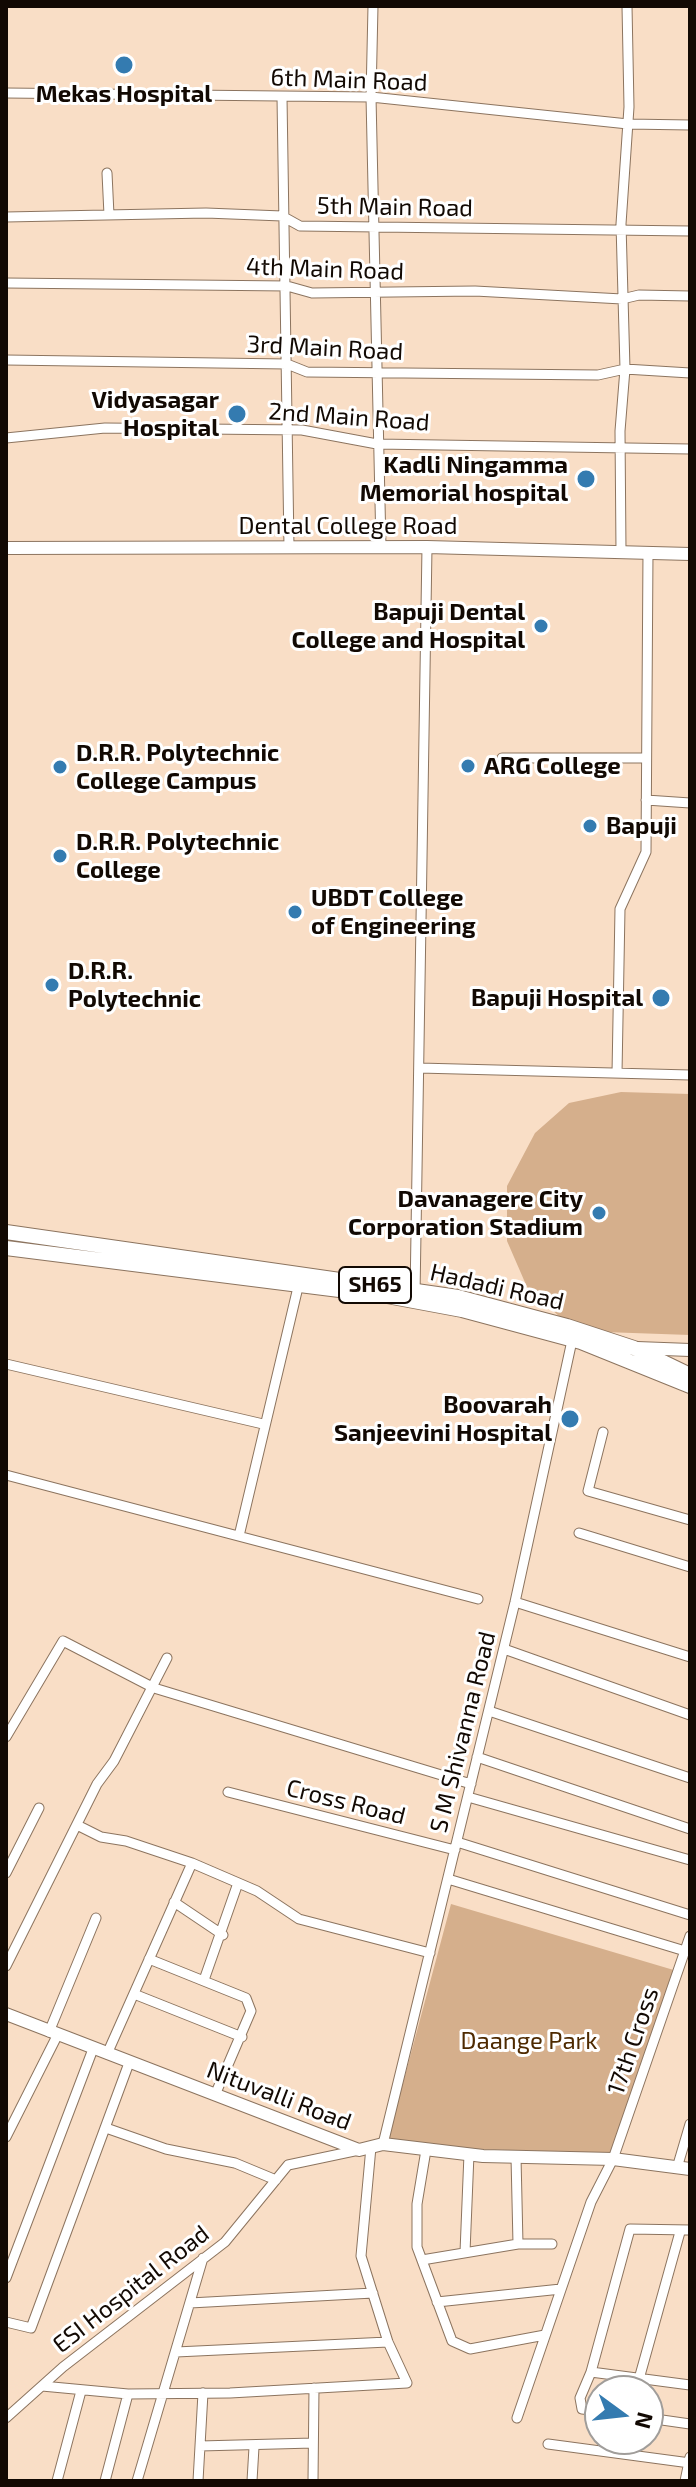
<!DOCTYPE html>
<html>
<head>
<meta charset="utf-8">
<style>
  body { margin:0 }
  #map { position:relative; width:696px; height:2487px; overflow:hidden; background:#f9dec6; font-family:"Exo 2",sans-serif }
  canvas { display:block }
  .frame { position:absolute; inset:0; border:8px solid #120903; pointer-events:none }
  .north { position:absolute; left:584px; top:2375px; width:80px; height:80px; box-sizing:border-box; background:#fff; border:2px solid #a09d9a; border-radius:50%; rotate:105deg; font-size:22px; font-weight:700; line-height:32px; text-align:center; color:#120903 }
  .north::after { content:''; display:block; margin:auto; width:28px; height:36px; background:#347bb0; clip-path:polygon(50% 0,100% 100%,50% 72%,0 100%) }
</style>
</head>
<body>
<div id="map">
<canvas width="696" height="2487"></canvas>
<div class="frame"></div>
<div class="north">N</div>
</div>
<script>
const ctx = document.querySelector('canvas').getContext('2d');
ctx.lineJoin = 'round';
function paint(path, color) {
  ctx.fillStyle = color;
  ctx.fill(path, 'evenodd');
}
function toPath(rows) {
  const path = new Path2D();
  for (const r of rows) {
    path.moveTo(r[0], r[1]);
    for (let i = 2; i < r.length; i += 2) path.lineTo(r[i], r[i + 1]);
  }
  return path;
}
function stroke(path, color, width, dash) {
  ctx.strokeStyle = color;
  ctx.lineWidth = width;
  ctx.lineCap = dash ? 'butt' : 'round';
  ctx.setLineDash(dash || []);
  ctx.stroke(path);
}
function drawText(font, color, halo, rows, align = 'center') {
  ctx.font = font + ' "Exo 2",sans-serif';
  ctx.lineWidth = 6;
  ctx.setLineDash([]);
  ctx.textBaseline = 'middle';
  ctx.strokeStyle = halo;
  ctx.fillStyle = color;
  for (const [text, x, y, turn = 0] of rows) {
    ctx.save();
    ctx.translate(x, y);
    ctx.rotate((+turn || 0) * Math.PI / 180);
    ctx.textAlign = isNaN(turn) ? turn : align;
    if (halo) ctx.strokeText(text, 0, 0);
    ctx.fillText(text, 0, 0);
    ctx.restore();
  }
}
paint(toPath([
  [621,1092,690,1094,690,1335,604,1332,560,1317,527,1287,507,1241,507,1186,535,1133,569,1103],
  [451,1904,677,1971,611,2153,474,2149,388,2139]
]), '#d5af8c');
const street = toPath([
  [373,6,371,97,381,547],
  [6,93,371,97,628,124,690,125],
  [282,97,289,547],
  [107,173,109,215],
  [6,217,206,213,282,216,300,226,690,231],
  [6,283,287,286,312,293,475,291,622,299,639,295,690,296],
  [6,360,287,364,307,372,598,375,625,369,690,373],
  [6,438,105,428,302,430,377,444,690,449],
  [621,551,620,431,625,369,621,224,629,107,627,6],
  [502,758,646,758],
  [646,800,690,803],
  [419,1068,690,1075],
  [617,1073,620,909,646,852,648,552],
  [415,1295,427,547],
  [6,1364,263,1424],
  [603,1432,588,1491,690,1520],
  [6,1475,478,1599],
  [579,1533,690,1567],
  [239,1536,299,1283],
  [515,1602,690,1657],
  [504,1649,690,1715],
  [489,1711,690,1778],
  [6,1737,63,1641,154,1688,471,1784],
  [477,1757,690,1829],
  [228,1792,455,1850],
  [468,1797,690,1860],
  [77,1825,101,1837,126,1841,192,1863],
  [457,1842,690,1915],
  [6,1873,39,1808],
  [448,1879,685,1951],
  [174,1902,223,1935],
  [149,1959,246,1998,251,2011,215,2095],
  [6,1966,97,1784,114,1761,167,1658],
  [204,1980,238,1883],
  [134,1994,242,2037],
  [49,2032,96,1918],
  [107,2054,192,1863,257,1891,299,1919,430,1953],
  [106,2128,166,2149,235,2163,276,2180],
  [6,2137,57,2036],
  [383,2144,515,1602,573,1336],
  [426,2150,417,2204,417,2247,452,2341,470,2349,545,2335],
  [516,2157,518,2244],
  [677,2168,690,2124],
  [465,2252,469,2154],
  [422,2260,518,2244,552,2244],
  [6,2278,93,2049],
  [437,2302,561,2289],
  [190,2303,373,2293],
  [6,2322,31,2328,129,2063],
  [176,2352,388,2342],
  [591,2372,690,2385],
  [639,2379,680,2232],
  [42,2386,128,2394,230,2393,407,2383,388,2342,361,2256,371,2147],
  [600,2411,582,2409,580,2398,591,2372,630,2229,690,2230],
  [6,2418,63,2367,225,2242,288,2165,359,2150],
  [517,2418,591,2202,613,2159,690,1936],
  [648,2418,690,2424],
  [548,2444,690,2463],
  [200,2446,313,2443],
  [57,2481,81,2391],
  [105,2481,128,2394],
  [137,2481,203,2258],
  [198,2481,203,2393],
  [252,2481,254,2447],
  [313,2481,314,2388],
  [685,2481,690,2457]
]);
const secondary = toPath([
  [6,548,427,547,690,554],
  [637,1348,690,1350],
  [6,2014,359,2150,383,2144,483,2156,613,2159,690,2169]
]);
const primary = toPath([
  [6,1232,458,1297,567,1326,634,1348,690,1375],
  [6,1248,387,1296,462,1310,581,1342,690,1386]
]);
stroke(street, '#8c745f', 11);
stroke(secondary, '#8c745f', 14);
stroke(primary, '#8c745f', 16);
stroke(street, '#fff', 9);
stroke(secondary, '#fff', 12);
stroke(primary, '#fff', 14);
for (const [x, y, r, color] of [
  [124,65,10,"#347bb0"],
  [237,414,10,"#347bb0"],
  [586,479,10,"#347bb0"],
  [541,626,8,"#347bb0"],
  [468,766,8,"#347bb0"],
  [60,767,8,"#347bb0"],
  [590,826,8,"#347bb0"],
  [60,856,8,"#347bb0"],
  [295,912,8,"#347bb0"],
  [52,985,8,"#347bb0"],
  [661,998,10,"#347bb0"],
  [599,1213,8,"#347bb0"],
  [570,1419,10,"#347bb0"]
]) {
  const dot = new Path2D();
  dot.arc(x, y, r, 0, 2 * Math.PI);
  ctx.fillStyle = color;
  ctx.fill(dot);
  stroke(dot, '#fff', 3);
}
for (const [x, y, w] of [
  [375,1285,72]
]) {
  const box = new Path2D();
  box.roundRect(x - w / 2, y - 18, w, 36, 6);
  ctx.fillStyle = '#fff';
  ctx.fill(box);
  stroke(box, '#120903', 2);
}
drawText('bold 22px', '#120903', null, [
  ["SH65",375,1285]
]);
drawText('24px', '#120903', '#fff', [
  ["6th Main Road",349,80,2],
  ["5th Main Road",395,207,1],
  ["4th Main Road",325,269,2],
  ["3rd Main Road",325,348,3],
  ["2nd Main Road",349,417,4],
  ["Dental College Road",348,526],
  ["Hadadi Road",497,1287,13],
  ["S M Shivanna Road",463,1732,-76],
  ["Cross Road",346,1802,14],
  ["17th Cross",633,2041,-71],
  ["Nituvalli Road",279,2096,21],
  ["ESI Hospital Road",131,2289,-38]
]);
drawText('bold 24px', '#120903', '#fff', [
  ["Mekas Hospital",124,94,"center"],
  ["Vidyasagar",219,400],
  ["Hospital",219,428],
  ["Kadli Ningamma",568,465],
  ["Memorial hospital",568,493],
  ["Bapuji Dental",525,612],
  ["College and Hospital",525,640],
  ["D.R.R. Polytechnic",76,753,"left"],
  ["College Campus",76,781,"left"],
  ["ARG College",484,766,"left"],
  ["Bapuji",606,826,"left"],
  ["D.R.R. Polytechnic",76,842,"left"],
  ["College",76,870,"left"],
  ["UBDT College",311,898,"left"],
  ["of Engineering",311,926,"left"],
  ["D.R.R.",68,971,"left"],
  ["Polytechnic",68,999,"left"],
  ["Bapuji Hospital",643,998],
  ["Davanagere City",583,1199],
  ["Corporation Stadium",583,1227],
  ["Boovarah",552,1405],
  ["Sanjeevini Hospital",552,1433]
], 'right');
drawText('24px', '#4e2a00', '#fff', [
  ["Daange Park",529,2041]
]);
</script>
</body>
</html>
